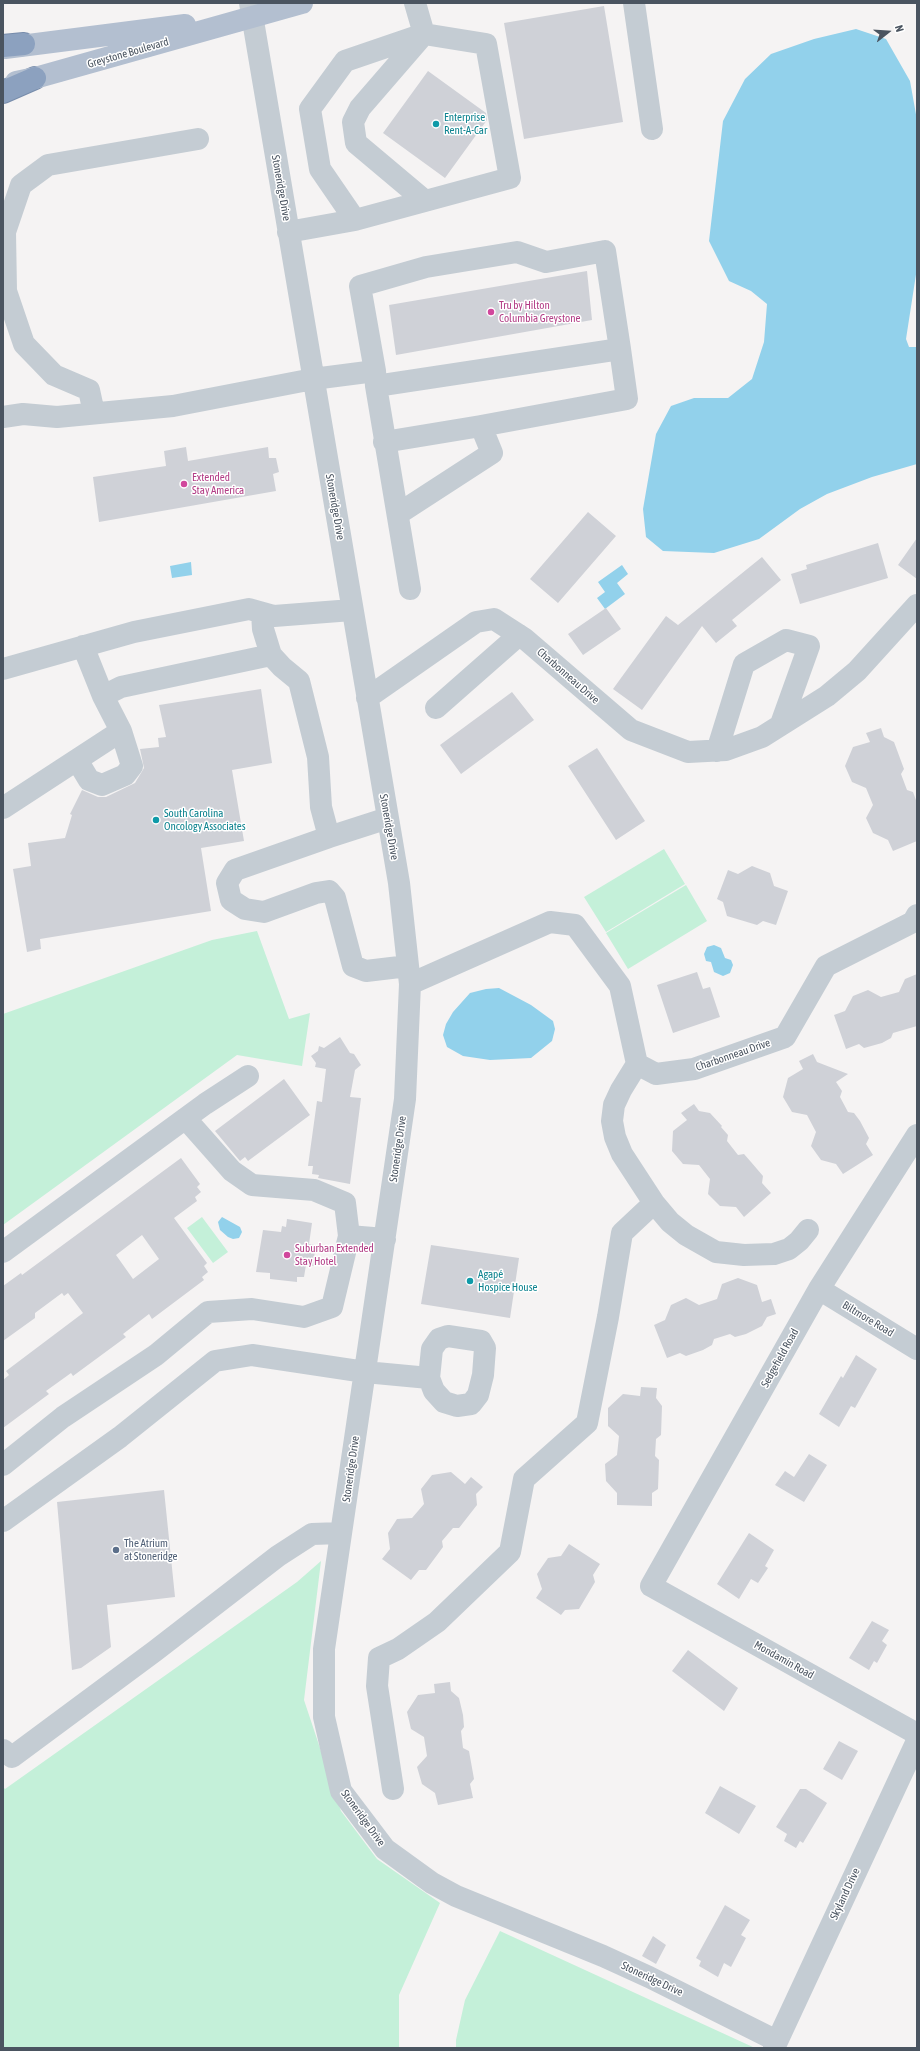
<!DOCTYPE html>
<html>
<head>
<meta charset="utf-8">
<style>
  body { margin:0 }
  #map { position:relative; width:920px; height:2051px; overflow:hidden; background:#f5f3f3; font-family:"Asap Condensed",sans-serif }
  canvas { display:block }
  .frame { position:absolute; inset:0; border:4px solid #4a5460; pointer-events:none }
  .north { position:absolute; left:868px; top:12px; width:40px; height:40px; -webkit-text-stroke:3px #fff; paint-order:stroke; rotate:73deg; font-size:11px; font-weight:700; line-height:16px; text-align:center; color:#4a5460 }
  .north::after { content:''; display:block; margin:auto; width:14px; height:18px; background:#4a5460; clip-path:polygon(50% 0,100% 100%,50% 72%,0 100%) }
</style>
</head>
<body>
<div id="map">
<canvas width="920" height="2051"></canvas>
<div class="frame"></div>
<div class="north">N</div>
</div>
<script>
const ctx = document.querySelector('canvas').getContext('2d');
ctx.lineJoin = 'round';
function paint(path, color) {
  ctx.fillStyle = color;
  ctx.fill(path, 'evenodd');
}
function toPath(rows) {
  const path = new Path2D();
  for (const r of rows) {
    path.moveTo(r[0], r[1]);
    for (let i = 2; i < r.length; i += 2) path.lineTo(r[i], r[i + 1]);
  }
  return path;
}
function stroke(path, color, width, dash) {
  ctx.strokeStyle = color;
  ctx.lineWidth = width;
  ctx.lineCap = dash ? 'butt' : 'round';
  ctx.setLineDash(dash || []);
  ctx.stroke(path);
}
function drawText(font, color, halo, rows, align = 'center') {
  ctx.font = font + ' "Asap Condensed",sans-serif';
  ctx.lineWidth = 3;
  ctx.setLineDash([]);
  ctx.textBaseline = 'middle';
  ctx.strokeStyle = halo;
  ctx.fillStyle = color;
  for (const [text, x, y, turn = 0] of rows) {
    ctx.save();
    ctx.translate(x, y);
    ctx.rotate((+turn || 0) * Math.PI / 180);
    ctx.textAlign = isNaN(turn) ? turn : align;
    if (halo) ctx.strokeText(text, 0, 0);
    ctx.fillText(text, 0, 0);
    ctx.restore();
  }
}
paint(toPath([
  [664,849,685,884,606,932,584,897],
  [686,885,707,921,628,969,606,933],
  [257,931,289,1019,310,1013,302,1066,237,1055,3,1225,3,1014,212,940],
  [202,1217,228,1252,213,1263,187,1228],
  [321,1561,304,1700,341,1811,377,1859,440,1903,399,1995,399,2048,3,2048,3,1787,5,1789,297,1582],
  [500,1931,755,2048,456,2048,456,2040,465,2000]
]), '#c4f0d9');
paint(toPath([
  [856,29,886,39,910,81,917,120,917,268,906,339,909,347,917,347,917,464,872,477,827,494,800,509,759,539,714,553,663,551,646,537,643,509,656,434,671,406,694,398,728,398,752,379,764,342,767,304,751,291,729,281,709,241,723,121,745,79,771,54,814,39],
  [191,562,192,575,172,578,170,566],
  [622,565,628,574,617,583,625,594,605,609,597,598,605,592,598,582],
  [714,945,721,948,725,958,731,960,733,965,730,973,723,976,714,972,711,962,706,961,704,954,707,947],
  [499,988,531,1005,553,1021,555,1029,552,1041,531,1058,490,1060,463,1056,447,1047,443,1035,446,1024,453,1012,470,993,486,989],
  [222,1217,240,1227,242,1232,239,1238,233,1239,228,1237,220,1230,218,1222]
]), '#92d1eb');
paint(toPath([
  [604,6,623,122,524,139,504,23],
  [428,71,486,113,487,120,445,178,383,133],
  [587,271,592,320,396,355,389,305],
  [186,447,188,461,268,447,269,458,276,458,279,472,273,474,276,491,99,522,93,477,166,466,164,451],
  [588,512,616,536,558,603,530,579],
  [917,538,917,579,898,565],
  [878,543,888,578,800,604,791,574,807,569,806,565],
  [762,557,781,580,732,620,737,626,716,643,702,626,642,710,613,689,666,616,678,625],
  [606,608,621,629,583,655,568,634],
  [261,689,272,763,232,770,244,841,201,848,211,911,40,939,41,949,27,952,13,869,31,866,28,843,65,838,72,815,70,814,82,790,98,797,106,797,135,783,144,768,140,749,159,747,158,738,166,737,159,705],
  [512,692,534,720,461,774,440,745],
  [881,728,884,737,894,742,904,769,901,774,907,790,913,792,917,803,917,841,893,851,888,840,873,833,866,818,873,805,866,788,852,782,845,766,853,747,870,742,866,733],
  [597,748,645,821,616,840,568,766],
  [752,866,770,873,774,886,788,891,776,925,763,921,757,925,727,916,723,902,717,899,728,870,738,874],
  [697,972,703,989,710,987,720,1017,673,1033,657,985],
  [917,974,917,1026,893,1033,891,1038,882,1043,864,1048,859,1044,846,1049,834,1015,845,1011,853,996,868,990,881,997,899,992,905,979],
  [340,1037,350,1053,354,1054,361,1065,355,1070,350,1097,361,1098,350,1184,318,1178,319,1175,312,1174,313,1166,308,1166,317,1101,322,1102,326,1069,315,1067,316,1063,311,1056,318,1051,319,1046,324,1048],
  [813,1054,817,1062,848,1074,836,1082,842,1091,840,1097,848,1112,854,1113,860,1121,869,1138,866,1144,873,1155,843,1174,836,1164,821,1160,811,1146,816,1132,807,1115,792,1112,783,1097,788,1078,803,1069,799,1061],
  [284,1079,310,1115,248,1161,245,1157,240,1161,215,1131],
  [694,1104,699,1111,710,1113,722,1126,721,1127,728,1135,727,1141,738,1155,744,1154,751,1162,763,1176,762,1183,771,1193,744,1217,736,1207,720,1206,708,1194,710,1179,699,1165,683,1164,672,1151,673,1131,687,1120,681,1113],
  [181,1158,200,1184,197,1187,201,1192,195,1197,197,1201,174,1218,207,1263,204,1266,208,1272,202,1277,204,1280,152,1319,149,1314,123,1334,126,1337,73,1376,71,1373,46,1391,49,1394,3,1428,3,1380,9,1375,6,1371,83,1313,68,1293,64,1296,62,1293,35,1313,35,1318,3,1341,3,1286,21,1273,22,1275],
  [142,1235,159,1259,133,1279,116,1255],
  [287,1219,312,1223,309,1244,315,1245,314,1266,306,1265,304,1277,297,1277,297,1282,270,1279,270,1273,256,1272,263,1230,281,1232,282,1226,286,1227],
  [431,1245,519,1258,510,1318,421,1304],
  [738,1278,757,1285,762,1302,771,1299,776,1314,767,1317,762,1326,746,1334,735,1337,730,1334,714,1339,712,1345,703,1350,686,1356,680,1353,667,1358,654,1325,665,1320,671,1305,686,1298,699,1305,717,1299,722,1284],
  [856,1355,877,1369,855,1408,851,1406,839,1427,819,1414,841,1376,843,1378],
  [641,1387,657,1388,656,1398,662,1406,661,1435,656,1439,655,1456,659,1460,658,1489,652,1493,652,1506,617,1505,617,1493,606,1481,605,1464,617,1455,619,1436,608,1426,608,1408,623,1394,640,1396],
  [809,1454,827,1465,804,1502,775,1485,785,1471,794,1477],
  [451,1472,465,1484,471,1477,483,1487,476,1494,477,1505,459,1528,453,1528,442,1541,443,1547,426,1570,419,1570,411,1580,382,1559,390,1549,388,1533,397,1519,412,1518,424,1504,421,1489,432,1475],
  [164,1490,175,1597,107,1605,111,1647,81,1668,72,1670,57,1502],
  [749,1533,774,1550,765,1566,768,1568,758,1583,751,1579,739,1599,717,1584],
  [569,1544,600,1564,593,1575,595,1582,579,1609,565,1610,561,1615,536,1598,542,1589,537,1574,548,1558,561,1556],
  [872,1621,889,1630,882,1641,887,1645,877,1663,874,1661,869,1670,849,1658],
  [688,1650,738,1688,724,1711,672,1671],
  [450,1682,451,1691,459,1698,463,1715,464,1727,461,1731,463,1748,469,1751,474,1779,470,1784,473,1798,438,1805,435,1793,422,1784,417,1767,427,1756,424,1737,411,1729,407,1712,418,1695,435,1693,434,1684],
  [839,1741,858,1751,842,1780,823,1769],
  [720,1786,756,1806,739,1834,705,1813],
  [800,1789,806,1789,827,1803,803,1843,800,1841,796,1848,784,1841,787,1834,776,1827],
  [725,1905,750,1920,741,1935,746,1938,731,1967,724,1963,718,1977,699,1966,701,1961,696,1958],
  [653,1936,666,1945,656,1964,642,1956]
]), '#cfd1d7');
const highway = toPath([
  [3,46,24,44],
  [3,92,35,78]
]);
stroke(highway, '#778cab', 24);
stroke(toPath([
  [250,3,399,883,410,984,405,1099,324,1649,324,1717,341,1791,385,1849,432,1883,456,1896,603,1956,649,1977,777,2041],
  [634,3,652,129],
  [355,220,510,178,486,44,424,34,360,108,353,122,356,143,425,201],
  [288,232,355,220,320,169,310,109,345,61,424,34,415,3],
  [376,386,410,589],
  [94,413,89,390,54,375,24,344,6,291,5,232,21,185,48,165,198,139],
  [3,417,23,414,57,417,173,406,313,379,375,371,376,386,620,349,605,251,546,262,517,252,426,267,360,286,375,371],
  [481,426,627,399,620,349],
  [384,442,481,426,492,453,398,514],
  [262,613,263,629,271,655,282,667,299,681,318,757,321,807,329,837],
  [83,646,103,696],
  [3,669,134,632,249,609,274,616,352,610],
  [367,698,476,622,494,619,525,639,631,730,688,752,726,750,762,737,827,696,857,671,917,605],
  [436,708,519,635],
  [717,751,744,664,786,640,809,646,781,724],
  [77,760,89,780,102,785,125,775,132,766,121,731],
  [3,808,121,731,103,696,121,687,271,655],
  [388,818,329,837,235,870,227,883,231,900,245,909,264,912,316,893,329,891,335,898,353,966,366,971,408,966],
  [410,984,550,922,575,925,620,986,637,1064,656,1074,694,1069,785,1037,826,966,913,922,917,915],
  [637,1064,621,1090,614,1105,612,1121,615,1137,622,1154,654,1203,670,1222,686,1235,716,1252,744,1255,774,1254,789,1249,799,1241,808,1230],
  [186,1119,232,1171,252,1185,314,1190,345,1203,349,1236],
  [917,1135,819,1289,651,1586,917,1734],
  [3,1252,205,1104,248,1076],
  [819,1289,917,1349],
  [3,1465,63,1417,156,1355,208,1312,252,1309,304,1317,332,1307,349,1236,385,1239],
  [3,1521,120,1437,215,1361,252,1355,365,1372,429,1378,434,1391,444,1402,457,1406,471,1404,478,1395,483,1375,485,1348,481,1341,448,1336,439,1339,432,1349,429,1378],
  [3,1750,12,1757,155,1651,278,1556,312,1534,341,1533],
  [393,1789,377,1686,379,1658,398,1649,437,1622,510,1552,524,1479,587,1423,608,1317,622,1233,654,1203],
  [774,2048,917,1741]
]), '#c4ccd3', 22);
stroke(toPath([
  [5,48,185,25],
  [16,82,35,78,302,3]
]), '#b3bfd0', 22);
stroke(highway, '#8ca1bf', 22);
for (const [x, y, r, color] of [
  [436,124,4,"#0f9aa8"],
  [491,312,4,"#d1479c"],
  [184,484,4,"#d1479c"],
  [156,820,4,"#0f9aa8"],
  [287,1255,4,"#d1479c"],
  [470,1281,4,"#0f9aa8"],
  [116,1550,4,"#5c6f8a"]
]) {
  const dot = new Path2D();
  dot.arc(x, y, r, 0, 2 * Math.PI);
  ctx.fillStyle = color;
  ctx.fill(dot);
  stroke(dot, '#fff', 1.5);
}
drawText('11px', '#4a5460', '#fff', [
  ["Greystone Boulevard",128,53,-16],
  ["Stoneridge Drive",281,188,80],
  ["Stoneridge Drive",335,507,80],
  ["Charbonneau Drive",568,676,41],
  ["Stoneridge Drive",389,827,80],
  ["Charbonneau Drive",733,1055,-19],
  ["Stoneridge Drive",398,1149,-82],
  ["Biltmore Road",868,1319,31],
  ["Sedgefield Road",780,1358,-61],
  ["Stoneridge Drive",351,1469,-82],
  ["Mondamin Road",784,1660,29],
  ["Stoneridge Drive",363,1818,54],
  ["Skyland Drive",845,1894,-65],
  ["Stoneridge Drive",652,1979,25]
]);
drawText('11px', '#0d838f', '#fff', [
  ["Enterprise",444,118],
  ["Rent-A-Car",444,131],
  ["South Carolina",164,814],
  ["Oncology Associates",164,827],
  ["Agapé",478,1275],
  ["Hospice House",478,1288]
], 'left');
drawText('11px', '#b23c85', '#fff', [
  ["Tru by Hilton",499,306],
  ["Columbia Greystone",499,319],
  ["Extended",192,478],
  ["Stay America",192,491],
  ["Suburban Extended",295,1249],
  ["Stay Hotel",295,1262]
], 'left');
drawText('11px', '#4e5e75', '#fff', [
  ["The Atrium",124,1544],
  ["at Stoneridge",124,1557]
], 'left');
</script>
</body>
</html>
